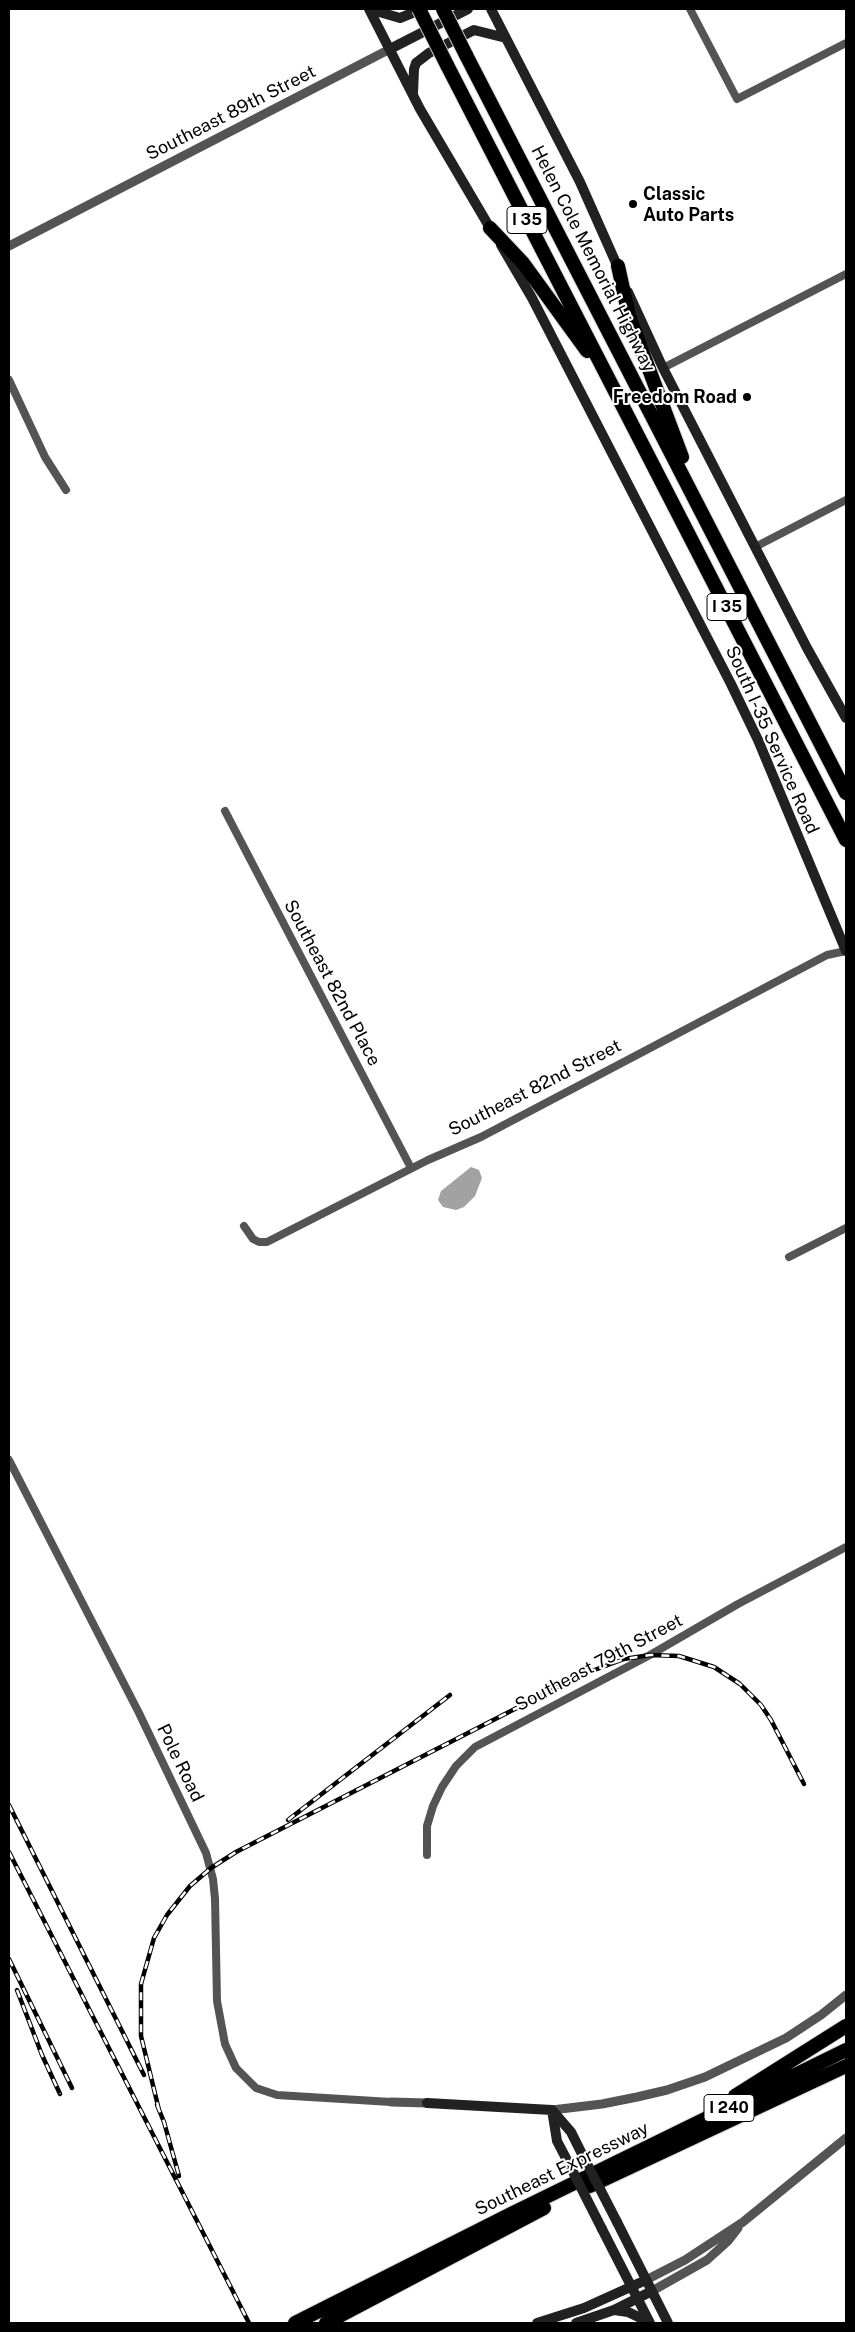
<!DOCTYPE html>
<html>
<head>
<meta charset="utf-8">
<style>
  body { margin:0 }
  #map { position:relative; width:855px; height:2332px; overflow:hidden; background:#fff; font-family:"Public Sans",sans-serif }
  canvas { display:block }
  .frame { position:absolute; inset:0; border:10px solid #000; pointer-events:none }
</style>
</head>
<body>
<div id="map">
<canvas width="855" height="2332"></canvas>
<div class="frame"></div>
</div>
<script>
const ctx = document.querySelector('canvas').getContext('2d');
ctx.lineJoin = 'round';
function paint(path, color) {
  ctx.fillStyle = color;
  ctx.fill(path, 'evenodd');
}
function toPath(rows) {
  const path = new Path2D();
  for (const r of rows) {
    path.moveTo(r[0], r[1]);
    for (let i = 2; i < r.length; i += 2) path.lineTo(r[i], r[i + 1]);
  }
  return path;
}
function stroke(path, color, width, dash) {
  ctx.strokeStyle = color;
  ctx.lineWidth = width;
  ctx.lineCap = dash ? 'butt' : 'round';
  ctx.setLineDash(dash || []);
  ctx.stroke(path);
}
function drawText(font, color, halo, rows, align = 'center') {
  ctx.font = font + ' "Public Sans",sans-serif';
  ctx.lineWidth = 4;
  ctx.setLineDash([]);
  ctx.textBaseline = 'middle';
  ctx.strokeStyle = halo;
  ctx.fillStyle = color;
  for (const [text, x, y, turn = 0] of rows) {
    ctx.save();
    ctx.translate(x, y);
    ctx.rotate((+turn || 0) * Math.PI / 180);
    ctx.textAlign = isNaN(turn) ? turn : align;
    if (halo) ctx.strokeText(text, 0, 0);
    ctx.fillText(text, 0, 0);
    ctx.restore();
  }
}
paint(toPath([
  [471,1167,479,1170,482,1178,475,1196,464,1207,456,1210,443,1207,438,1200,441,1191]
]), '#a2a2a2');
const motorway = toPath([
  [466,55,846,793],
  [447,65,846,840],
  [490,228,523,263,587,351],
  [618,266,629,316,682,457],
  [735,2096,846,2026],
  [590,2186,846,2066],
  [295,2323,511,2214,846,2050],
  [326,2323,544,2208]
]);
stroke(motorway, '#dbdbdb', 16);
stroke(toPath([
  [690,9,737,99,846,43],
  [663,368,846,274],
  [9,380,45,457,66,490],
  [755,547,846,500],
  [225,811,411,1168],
  [244,1226,253,1239,259,1242,267,1242,428,1160,481,1137,827,955,846,951],
  [789,1257,846,1228],
  [9,1460,139,1713,206,1853,213,1879,215,1899,217,2001,225,2044,236,2068,256,2088,277,2095,391,2102],
  [427,1855,427,1826,433,1806,442,1787,456,1766,475,1747,650,1655,738,1604,846,1547]
]), '#545454', 8);
stroke(toPath([
  [9,246,390,49],
  [391,2102,427,2103],
  [552,2110,602,2104,637,2097,667,2090,705,2077,786,2038,821,2015,846,1995],
  [646,2280,685,2260,743,2222,846,2138],
  [652,2291,707,2260,728,2241,738,2228]
]), '#545454', 9);
stroke(toPath([
  [369,9,420,109,493,233],
  [369,9,400,18,422,9],
  [491,9,580,182,620,272],
  [390,49,468,9],
  [413,93,414,69,416,63,429,53,474,30,506,38],
  [501,245,532,298,731,684,758,740,846,951],
  [628,292,663,368,807,648,846,718],
  [427,2103,552,2110],
  [552,2110,557,2141,569,2164],
  [552,2110,571,2132,583,2156],
  [617,2222,668,2323],
  [602,2229,650,2323],
  [614,2310,628,2312,649,2322],
  [537,2323,584,2308,646,2280],
  [576,2323,614,2310,652,2291]
]), '#212121', 10);
stroke(motorway, '#000', 14);
const rail = toPath([
  [9,1805,144,2075],
  [288,1820,450,1695],
  [9,1852,249,2323],
  [9,1959,72,2088],
  [17,1990,42,2055,60,2094],
  [157,2105,164,2122,179,2176],
  [159,2110,141,2036,141,1984,154,1938,167,1915,190,1886,211,1868,236,1852,581,1675,624,1659,650,1655,679,1656,714,1667,740,1684,761,1705,771,1720,804,1784]
]);
stroke(rail, '#000', 4.5);
stroke(rail, '#fff', 2.5, [8]);
const motorwayBridge = toPath([
  [419,9,447,65],
  [443,9,466,55]
]);
stroke(motorwayBridge, '#dbdbdb', 16, []);
stroke(toPath([
  [583,2156,617,2222],
  [569,2164,602,2229]
]), '#212121', 10);
stroke(motorwayBridge, '#000', 14);
for (const [x, y, r, color] of [
  [633,204,5,"#000"],
  [747,397,5,"#000"]
]) {
  const dot = new Path2D();
  dot.arc(x, y, r, 0, 2 * Math.PI);
  ctx.fillStyle = color;
  ctx.fill(dot);
  stroke(dot, '#fff', 2);
}
for (const [x, y, w] of [
  [527,220,40],
  [727,607,40],
  [729,2108,50]
]) {
  const box = new Path2D();
  box.roundRect(x - w / 2, y - 13.5, w, 27, 4);
  ctx.fillStyle = '#fff';
  ctx.fill(box);
  stroke(box, '#000', 1);
}
drawText('bold 16px', '#000', null, [
  ["I 35",527,220],
  ["I 35",727,607],
  ["I 240",729,2108]
]);
drawText('18px', '#000', '#fff', [
  ["Southeast 89th Street",231,113,-27],
  ["Helen Cole Memorial Highway",593,259,63],
  ["South I-35 Service Road",772,740,66],
  ["Southeast 82nd Place",332,983,62],
  ["Southeast 82nd Street",535,1088,-27],
  ["Southeast 79th Street",599,1663,-28],
  ["Pole Road",180,1763,64],
  ["Southeast Expressway",562,2169,-26]
]);
drawText('bold 18px', '#000', '#fff', [
  ["Classic",643,194],
  ["Auto Parts",643,215],
  ["Freedom Road",737,397,"right"]
], 'left');
</script>
</body>
</html>
